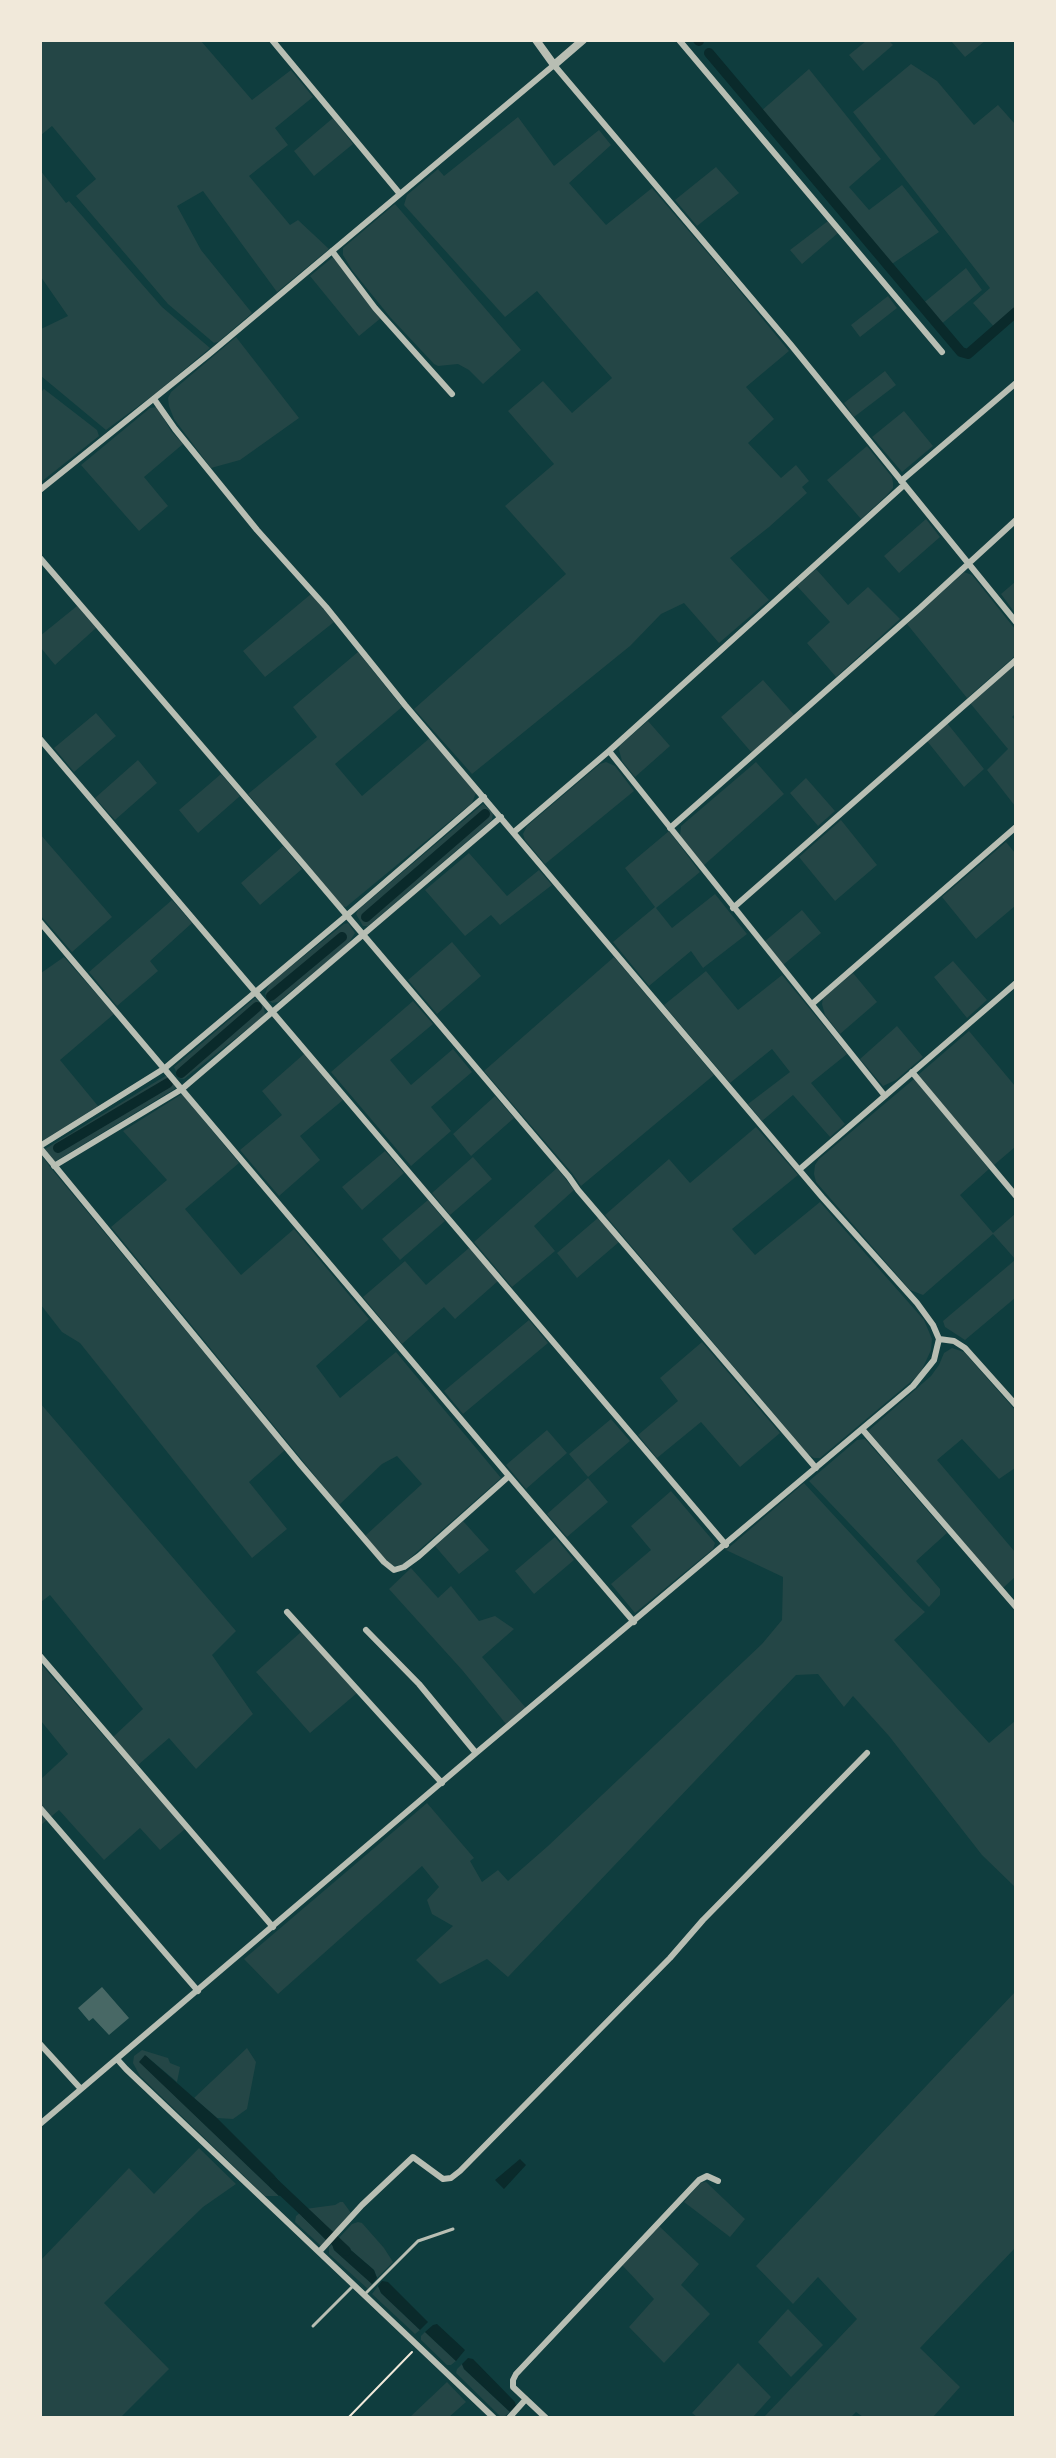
<!DOCTYPE html>
<html>
<head>
<meta charset="utf-8">
<style>
  body { margin:0 }
  #map { position:relative; width:1056px; height:2458px; overflow:hidden; background:#0f3d3e; font-family:"Playfair Display",serif }
  canvas { display:block }
  .frame { position:absolute; inset:0; border:42px solid #f1e9da; pointer-events:none }
</style>
</head>
<body>
<div id="map">
<canvas width="1056" height="2458"></canvas>
<div class="frame"></div>
</div>
<script>
const ctx = document.querySelector('canvas').getContext('2d');
ctx.lineJoin = 'round';
function paint(path, color) {
  ctx.fillStyle = color;
  ctx.fill(path, 'evenodd');
}
function toPath(rows) {
  const path = new Path2D();
  for (const r of rows) {
    path.moveTo(r[0], r[1]);
    for (let i = 2; i < r.length; i += 2) path.lineTo(r[i], r[i + 1]);
  }
  return path;
}
function stroke(path, color, width, dash) {
  ctx.strokeStyle = color;
  ctx.lineWidth = width;
  ctx.lineCap = dash ? 'butt' : 'round';
  ctx.setLineDash(dash || []);
  ctx.stroke(path);
}
paint(toPath([
  [40,41,201,41,252,100,291,70,313,97,275,128,288,145,249,176,290,225,298,220,329,249,277,292,203,191,177,206,201,250,252,313,218,342,214,343,168,304,76,196,96,179,52,126,41,135],
  [866,41,889,41,893,45,863,71,849,55],
  [951,41,985,41,965,57],
  [911,64,937,81,974,125,998,105,1015,124,1015,312,996,329,973,303,990,288,853,112],
  [809,69,881,159,849,187,869,210,902,185,939,232,889,266,760,112],
  [518,117,554,166,599,130,611,145,569,183,606,225,652,188,729,278,789,351,746,387,774,419,748,443,781,478,796,465,809,481,802,487,807,493,769,527,730,558,769,600,719,643,684,603,661,614,630,646,472,774,414,709,566,574,505,506,554,464,508,411,543,381,572,413,612,378,537,291,505,317,404,205,407,195,438,169,444,176],
  [333,118,353,144,314,176,294,151],
  [716,167,739,193,697,226,675,200],
  [40,170,66,203,69,201,162,307,210,348,156,393,106,430,41,376,41,329,68,316,41,277],
  [395,204,521,350,483,384,469,370,458,364,438,366,434,364,390,317,352,270,343,255,343,248],
  [828,221,838,233,802,264,790,250],
  [333,257,381,318,359,336,310,276],
  [966,268,982,290,939,326,921,305],
  [888,296,897,308,860,337,851,325],
  [236,337,299,418,240,460,211,468,174,419,169,406,168,398,171,392],
  [885,371,896,385,854,417,844,403],
  [44,389,97,430,99,436,41,482,40,393],
  [157,407,171,431,183,444,144,477,168,506,139,531,81,465,150,408],
  [904,411,933,446,902,472,872,437],
  [867,446,892,477,893,483,893,488,886,496,861,519,827,480],
  [926,519,940,537,899,573,884,556],
  [816,569,848,605,868,587,900,619,836,677,807,643,830,622,797,586],
  [964,572,972,575,1015,629,1015,656,967,698,907,624],
  [1015,582,1015,613,1001,594],
  [311,594,334,622,265,677,243,651],
  [77,606,96,628,55,665,41,648,40,636],
  [358,652,402,707,335,764,362,796,431,737,476,793,472,803,346,907,342,906,248,794,317,737,293,707],
  [1015,663,1015,714,1012,717,1016,721,1015,806,987,770,1008,749,970,703],
  [763,680,795,716,752,753,721,717],
  [96,713,116,736,74,772,54,748],
  [648,721,670,746,635,777,622,761,619,750,620,745],
  [947,723,984,769,964,787,927,741],
  [138,760,157,783,115,820,95,798],
  [606,762,615,766,634,791,545,864,525,840,523,834,527,826,600,764],
  [756,762,784,794,703,866,680,836,681,826],
  [221,774,240,796,198,833,179,810],
  [806,778,835,811,818,826,790,793],
  [483,804,493,813,492,820,368,926,363,926,356,914,358,910],
  [841,820,877,865,835,901,799,857],
  [669,831,700,872,656,908,672,928,715,894,747,934,703,968,691,951,649,986,613,942,655,907,625,868],
  [40,834,112,917,72,952,41,916],
  [1006,842,1015,853,1015,906,976,939,942,897],
  [283,846,302,869,260,905,241,883],
  [469,853,507,896,539,870,552,885,500,925,491,915,465,936,425,890],
  [172,900,192,923,150,961,158,971,117,1006,89,972],
  [802,910,821,933,783,965,764,942],
  [348,923,355,933,348,944,278,1002,272,1003,265,994,269,984,344,924],
  [452,942,481,976,437,1014,408,980],
  [64,957,114,1014,60,1060,98,1106,41,1142,41,973],
  [614,957,714,1075,581,1186,572,1173,484,1071],
  [953,961,987,1000,967,1018,934,977],
  [706,971,738,1010,782,975,847,1054,811,1083,845,1124,830,1137,793,1095,762,1121,748,1104,790,1072,772,1049,730,1083,664,1005],
  [853,973,877,1002,840,1034,825,1015,822,1004,823,998],
  [255,998,264,1007,265,1015,184,1079,179,1078,174,1067],
  [413,1001,433,1024,390,1060,411,1085,453,1049,472,1072,431,1107,451,1131,411,1166,331,1072],
  [897,1026,923,1057,896,1080,883,1086,860,1059],
  [969,1031,1015,1086,1015,1147,994,1165,918,1075],
  [304,1054,343,1100,300,1136,320,1160,279,1196,240,1150,282,1115,262,1091],
  [167,1075,176,1088,54,1162,45,1149],
  [914,1079,989,1169,960,1195,993,1233,1015,1214,1015,1259,993,1234,923,1295,910,1290,816,1182,814,1174,815,1165,819,1159],
  [182,1094,239,1163,185,1209,241,1275,294,1229,369,1319,316,1366,340,1398,396,1352,501,1478,402,1565,394,1566,385,1560,365,1536,422,1484,397,1456,382,1464,339,1505,111,1227,167,1180,123,1131],
  [495,1096,514,1118,471,1156,453,1134],
  [756,1127,798,1175,732,1229,755,1255,820,1202,924,1320,932,1339,931,1350,920,1374,820,1458,814,1458,808,1454,605,1215,669,1159,690,1183],
  [385,1151,404,1173,362,1210,342,1187],
  [40,1153,50,1167,285,1450,249,1482,287,1529,252,1558,80,1343,62,1332,41,1305],
  [473,1157,492,1179,450,1215,432,1193],
  [557,1168,574,1190,534,1226,555,1251,512,1287,474,1242],
  [428,1200,445,1221,400,1260,382,1239],
  [599,1217,619,1242,577,1278,557,1253],
  [469,1248,498,1281,455,1319,444,1307,402,1344,363,1297,405,1261,426,1285],
  [1015,1260,1015,1298,965,1340,945,1327,943,1321],
  [529,1320,548,1343,463,1414,444,1391],
  [702,1342,780,1433,740,1467,701,1422,657,1458,638,1435,678,1401,660,1378],
  [952,1348,964,1352,1015,1410,1015,1468,999,1479,962,1439,937,1460,1015,1552,1015,1577,1003,1588,868,1431,931,1376,939,1365,944,1353],
  [40,1403,236,1631,212,1655,253,1714,196,1769,169,1738,138,1765,113,1737,143,1709,50,1595,41,1602],
  [611,1419,630,1441,588,1477,569,1454],
  [547,1430,567,1453,526,1489,506,1465],
  [865,1439,947,1533,916,1561,940,1589,940,1595,929,1607,809,1481,857,1440],
  [588,1478,608,1502,567,1537,547,1514],
  [804,1483,912,1600,925,1612,894,1640,989,1743,1015,1721,1015,1887,982,1855,889,1736,853,1696,844,1707,818,1674,796,1675,508,1977,487,1959,440,1984,416,1960,453,1926,432,1914,427,1900,439,1887,422,1866,278,1994,244,1959,427,1803,474,1858,470,1861,482,1882,498,1870,508,1881,548,1846,762,1644,782,1620,783,1577,726,1550],
  [671,1491,715,1543,713,1549,635,1613,611,1584,651,1550,631,1526],
  [463,1521,489,1550,459,1574,435,1546],
  [555,1537,574,1560,534,1594,515,1571],
  [411,1568,438,1598,451,1586,479,1621,495,1616,514,1629,482,1657,526,1708,506,1724,463,1671,389,1589],
  [301,1632,357,1693,310,1733,256,1672],
  [40,1663,185,1829,160,1850,140,1828,104,1860,59,1810,41,1825,41,1779,68,1754,41,1721],
  [1015,1992,1015,2248,920,2348,960,2387,933,2417,863,2417,856,2412,851,2417,764,2417,857,2319,818,2277,793,2304,756,2266],
  [247,2048,256,2062,247,2109,233,2119,217,2118,194,2098],
  [142,2050,168,2058,170,2063,180,2067,177,2082,146,2056,140,2062,279,2196,265,2196,140,2076,133,2063,134,2056],
  [199,2148,236,2184,203,2207,104,2303,169,2369,121,2417,41,2417,41,2260,129,2168,154,2194],
  [706,2182,745,2219,730,2237,684,2202,700,2183],
  [340,2202,343,2202,351,2213,334,2234,309,2210,302,2216,327,2241,321,2246,295,2222,296,2216,305,2209,335,2205],
  [358,2222,362,2223,384,2248,393,2262,377,2278,374,2270,338,2239,352,2224],
  [659,2226,699,2264,681,2285,710,2314,664,2363,629,2327,654,2299,622,2265],
  [332,2244,334,2250,372,2284,368,2289,329,2254,329,2247],
  [378,2286,381,2293,420,2330,415,2334,372,2294],
  [788,2309,823,2345,791,2377,758,2342],
  [425,2332,456,2361,451,2365,447,2365,421,2340,421,2336],
  [738,2363,771,2397,753,2417,697,2417,692,2413],
  [462,2364,464,2369,510,2412,504,2417,500,2416,456,2373,457,2369],
  [447,2382,466,2402,449,2417,410,2417]
]), '#244646');
paint(toPath([
  [145,2055,217,2118,274,2175,286,2190,279,2196,139,2062],
  [520,2159,526,2165,504,2189,495,2180],
  [308,2210,334,2234,327,2241,302,2216],
  [338,2239,374,2270,377,2278,372,2284,334,2250,332,2244],
  [382,2281,388,2282,428,2322,420,2330,381,2293,378,2286],
  [437,2324,465,2350,456,2361,425,2332,433,2325],
  [468,2358,473,2359,515,2402,516,2406,510,2412,464,2369,462,2364]
]), '#0a2a2b');
stroke(toPath([
  [698,40,699,41],
  [709,53,961,352,968,354,1016,312],
  [366,917,485,814],
  [271,996,342,937],
  [181,1073,257,1007],
  [58,1148,168,1083],
  [274,2183,346,2251]
]), '#0a2a2b', 10);
paint(toPath([
  [102,1987,129,2018,109,2035,93,2018,89,2021,78,2008]
]), '#486865');
stroke(toPath([
  [348,2418,412,2352]
]), '#f1e9da', 2);
stroke(toPath([
  [364,2295,418,2241,453,2229],
  [313,2326,354,2285]
]), '#b8beb3', 3);
stroke(toPath([
  [272,40,400,194],
  [679,40,942,352],
  [332,251,375,308,452,394],
  [901,481,1016,383],
  [40,490,208,355,554,65,791,345,1016,622],
  [40,558,304,865,569,1177,578,1190,816,1468],
  [40,739,726,1545],
  [609,751,885,1096],
  [670,828,920,608,1016,520],
  [514,832,609,751,904,485],
  [733,908,1016,660],
  [40,922,509,1476,634,1622],
  [812,1004,1016,827],
  [912,1072,1016,1196],
  [40,1146,165,1068,346,916,484,797],
  [40,1148,300,1464,384,1562,394,1570,404,1567,419,1556,509,1476],
  [54,1166,182,1089,501,817],
  [800,1169,1016,983],
  [939,1339,954,1341,965,1348,1016,1405],
  [862,1429,1016,1607],
  [287,1612,442,1783],
  [366,1630,419,1684,476,1753],
  [40,1656,273,1927],
  [40,1808,198,1991],
  [40,2044,81,2089],
  [117,2059,126,2069,494,2418],
  [40,2124,476,1753,913,1386,934,1360,939,1339,933,1325,917,1303,822,1197,405,705,326,607,257,530,175,429,154,399],
  [319,2252,362,2205,413,2157,443,2179,451,2178,460,2171,670,1958,703,1920,867,1753],
  [509,2418,526,2399],
  [546,2418,513,2387,513,2380,516,2374,699,2180,707,2176,718,2181]
]), '#b8beb3', 6);
stroke(toPath([
  [536,40,554,65,583,40]
]), '#b8beb3', 8);
</script>
</body>
</html>
